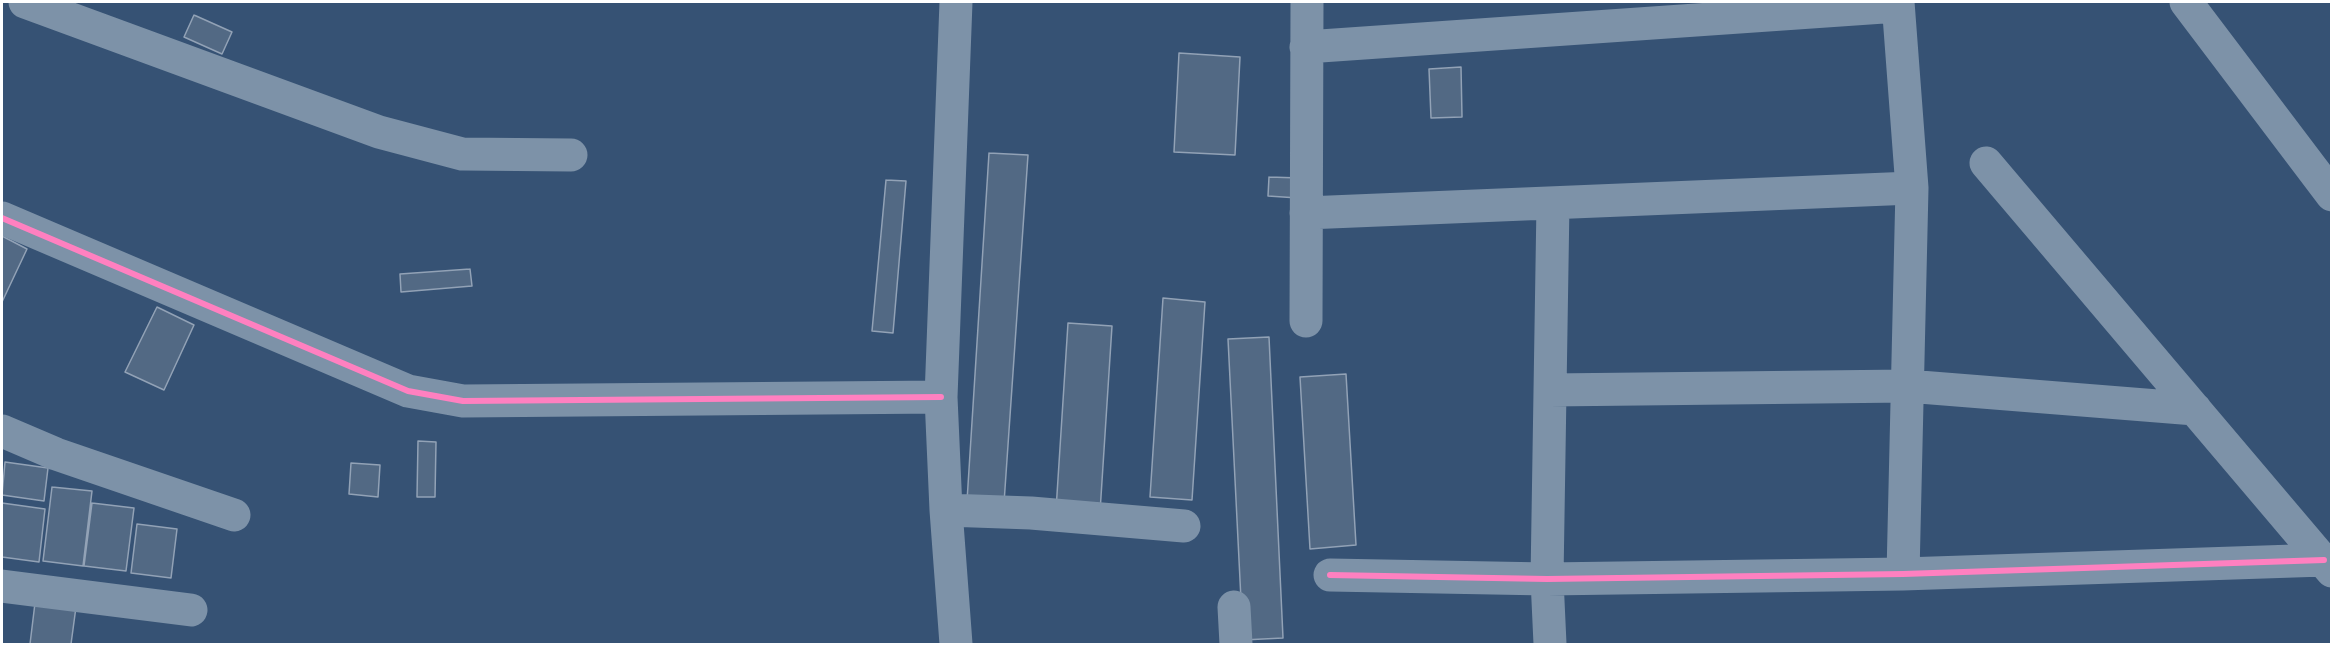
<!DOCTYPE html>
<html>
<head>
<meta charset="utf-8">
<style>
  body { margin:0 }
  #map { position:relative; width:2333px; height:646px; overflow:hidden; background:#365274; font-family:Arial,sans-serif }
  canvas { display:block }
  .frame { position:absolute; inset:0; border:3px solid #fff; pointer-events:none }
</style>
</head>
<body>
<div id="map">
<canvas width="2333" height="646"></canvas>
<div class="frame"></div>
</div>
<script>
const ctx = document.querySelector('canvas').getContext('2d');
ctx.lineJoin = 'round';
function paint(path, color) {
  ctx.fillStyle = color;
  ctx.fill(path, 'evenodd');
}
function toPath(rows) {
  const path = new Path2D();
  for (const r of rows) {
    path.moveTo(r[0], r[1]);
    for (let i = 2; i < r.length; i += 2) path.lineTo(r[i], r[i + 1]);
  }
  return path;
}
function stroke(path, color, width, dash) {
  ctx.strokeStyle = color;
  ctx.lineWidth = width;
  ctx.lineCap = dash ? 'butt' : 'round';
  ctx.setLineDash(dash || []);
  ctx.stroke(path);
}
const building = toPath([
  [194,15,232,32,222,54,184,37,194,15],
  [1179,53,1240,57,1235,155,1174,152,1179,53],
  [1461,67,1462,117,1431,118,1429,69,1461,67],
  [989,153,1028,155,1004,503,967,501,989,153],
  [1269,177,1300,178,1298,198,1268,196,1269,177],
  [886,180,906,181,893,333,872,331,886,180],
  [2,236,27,249,2,302,2,236],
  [470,269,472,286,401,292,400,274,470,269],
  [1163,298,1205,302,1192,500,1150,497,1163,298],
  [157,307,194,325,164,390,125,372,157,307],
  [1068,323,1112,326,1100,512,1056,510,1068,323],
  [1269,337,1283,638,1243,640,1228,339,1269,337],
  [1346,374,1356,545,1310,549,1300,377,1346,374],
  [418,441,436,442,435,497,417,497,418,441],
  [5,462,48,468,44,501,2,495,5,462],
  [351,463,380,465,378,497,349,494,351,463],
  [52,487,92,491,83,566,43,561,52,487],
  [2,503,45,509,39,562,2,557,2,503],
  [92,503,134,508,126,571,84,566,92,503],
  [137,524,177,529,171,578,131,573,137,524],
  [35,603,76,607,71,644,30,644,35,603]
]);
paint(building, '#526984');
stroke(building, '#92a2b6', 1.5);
stroke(toPath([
  [25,2,379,132,462,154,571,155],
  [956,2,941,397,946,510,956,644],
  [1898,2,1912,188,1903,574],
  [2186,2,2332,195],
  [1306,47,1898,6],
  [1986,163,2332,571],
  [1306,213,1912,188],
  [2,218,408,391,463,401,941,397],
  [1306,321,1307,2],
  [1550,390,1907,386,2195,409],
  [2,431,56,454,234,515],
  [946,510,1031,513,1184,526],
  [1330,575,1547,579,1903,574,2324,560],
  [2,586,191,610],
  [1234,607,1236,644],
  [1550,644,1547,579,1553,203]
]), '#7d92a8', 33);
stroke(toPath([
  [2,218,408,391,463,401,941,397],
  [1330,575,1547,579,1903,574,2324,560]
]), '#ff80c0', 6);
</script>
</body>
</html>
